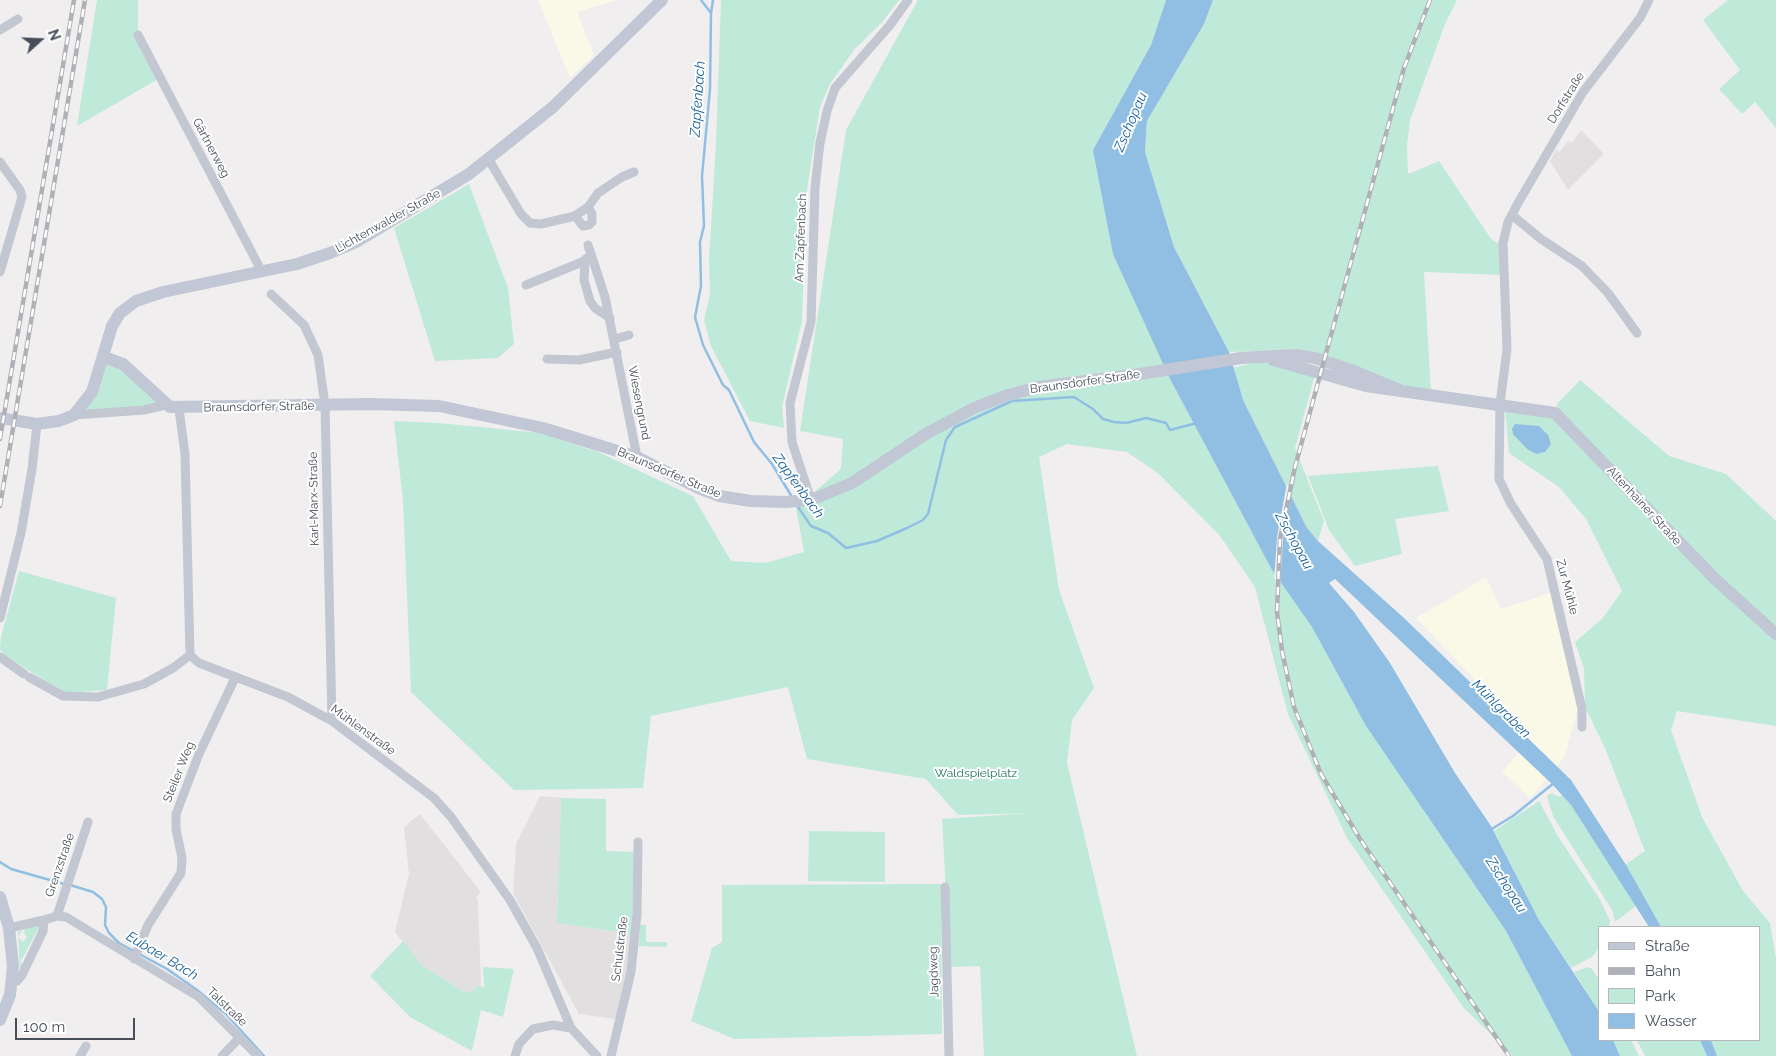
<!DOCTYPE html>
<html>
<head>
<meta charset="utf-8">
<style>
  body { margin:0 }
  #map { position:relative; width:1776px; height:1056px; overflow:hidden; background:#f0eeee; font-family:Raleway,sans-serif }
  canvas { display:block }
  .legend { position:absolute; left:1598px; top:926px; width:162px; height:115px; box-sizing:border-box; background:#fff; border:1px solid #b5b8bd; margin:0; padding:6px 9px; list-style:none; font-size:15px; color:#474d59 }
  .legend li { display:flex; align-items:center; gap:10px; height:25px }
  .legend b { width:25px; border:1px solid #b5b8bd }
  .north { position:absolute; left:15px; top:15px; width:50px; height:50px; -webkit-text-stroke:4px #fff; paint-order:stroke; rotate:70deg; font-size:14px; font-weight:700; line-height:20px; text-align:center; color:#474d59 }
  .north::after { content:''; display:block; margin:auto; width:18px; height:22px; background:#474d59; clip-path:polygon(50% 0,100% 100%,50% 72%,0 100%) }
  .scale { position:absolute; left:15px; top:1018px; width:120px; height:22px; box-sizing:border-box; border:2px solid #474d59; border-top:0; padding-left:6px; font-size:15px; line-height:18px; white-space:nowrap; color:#474d59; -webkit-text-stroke:4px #fff; paint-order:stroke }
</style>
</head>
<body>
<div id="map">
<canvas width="1776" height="1056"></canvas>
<ul class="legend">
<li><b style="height:6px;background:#c2c7d5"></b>Straße</li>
<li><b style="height:6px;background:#b0b1b7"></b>Bahn</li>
<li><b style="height:14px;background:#bfeada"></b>Park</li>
<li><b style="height:14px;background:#90bfe3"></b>Wasser</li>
</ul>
<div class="north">N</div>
<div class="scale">100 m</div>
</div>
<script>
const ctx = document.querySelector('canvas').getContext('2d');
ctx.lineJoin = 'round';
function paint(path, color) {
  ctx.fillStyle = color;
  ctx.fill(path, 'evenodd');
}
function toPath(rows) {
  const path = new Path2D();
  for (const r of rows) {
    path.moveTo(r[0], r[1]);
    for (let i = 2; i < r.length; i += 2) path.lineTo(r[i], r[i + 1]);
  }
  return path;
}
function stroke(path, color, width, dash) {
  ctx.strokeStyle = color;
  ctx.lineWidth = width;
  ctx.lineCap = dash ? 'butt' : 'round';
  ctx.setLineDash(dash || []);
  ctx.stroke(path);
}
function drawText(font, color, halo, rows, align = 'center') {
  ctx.font = font + ' Raleway,sans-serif';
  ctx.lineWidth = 4;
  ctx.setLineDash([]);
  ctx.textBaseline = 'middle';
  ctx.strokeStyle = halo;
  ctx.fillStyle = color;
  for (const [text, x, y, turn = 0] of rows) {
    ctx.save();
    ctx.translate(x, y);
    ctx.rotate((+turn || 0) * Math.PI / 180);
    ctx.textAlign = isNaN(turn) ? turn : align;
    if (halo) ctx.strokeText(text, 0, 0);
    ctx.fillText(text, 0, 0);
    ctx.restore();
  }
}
paint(toPath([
  [538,0,617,0,577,12,594,55,570,78],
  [1486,577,1501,609,1554,592,1580,702,1564,758,1530,798,1502,772,1531,738,1416,618]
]), '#faf9e8');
paint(toPath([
  [1581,130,1604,154,1568,190,1550,161,1556,150,1560,152,1568,141,1572,143],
  [540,796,561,798,557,923,632,934,626,975,616,1019,579,1014,513,893,516,844],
  [420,814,481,892,476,897,478,901,481,986,477,986,472,991,467,993,422,966,395,932,409,874,404,827]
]), '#e1dfdf');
paint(toPath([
  [97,0,138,0,138,35,160,78,77,126],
  [721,0,899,0,883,21,854,50,830,84,820,107,806,196,802,321,782,407,784,428,750,421,711,346,704,320,710,295,709,261,716,143],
  [918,0,1166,0,1151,45,1093,150,1170,379,1272,570,1312,627,1366,726,1506,931,1572,1056,1513,1056,1463,1007,1347,838,1288,714,1255,587,1220,536,1159,474,1127,452,1067,444,1039,457,1059,590,1094,688,1072,720,1067,763,1137,1056,984,1056,980,966,950,967,942,819,1030,813,958,815,926,779,807,759,788,687,651,716,643,788,514,790,411,692,403,501,394,421,439,423,541,433,598,452,693,496,731,561,765,563,804,552,796,508,841,469,843,439,800,431,846,130],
  [1213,0,1457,0,1445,24,1410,120,1407,145,1408,174,1439,161,1491,239,1499,244,1502,275,1424,272,1431,392,1260,351,1229,352,1174,247,1145,152,1147,121,1204,24],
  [1728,0,1776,0,1776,128,1755,102,1742,114,1719,89,1740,70,1703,20],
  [469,184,508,288,514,344,498,358,435,361,394,228],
  [104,357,165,405,74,415],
  [1257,362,1272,363,1315,375,1295,448,1324,521,1318,541,1307,528,1243,400,1232,368],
  [1580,380,1669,456,1726,474,1776,521,1776,726,1677,711,1671,730,1702,817,1743,891,1770,923,1776,958,1776,1056,1717,1056,1711,1040,1760,1040,1760,927,1660,927,1625,865,1645,851,1605,748,1585,707,1584,669,1575,642,1602,619,1622,591,1586,519,1559,487,1509,453,1505,409,1556,418,1557,404],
  [1438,466,1449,511,1395,519,1402,554,1355,566,1329,530,1308,476],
  [19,571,116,598,107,690,65,693,4,655,0,649,1,637],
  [1552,793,1559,797,1562,795,1571,805,1636,906,1615,922,1612,910,1553,816,1547,796],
  [561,798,606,799,606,851,634,852,632,934,557,923],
  [1539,801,1559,838,1599,898,1610,921,1609,927,1600,927,1600,947,1592,957,1571,968,1539,920,1494,831],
  [809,831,885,832,885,882,808,881],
  [941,884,942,1034,735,1039,691,1021,712,948,722,942,722,885],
  [42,923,41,934,38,929,21,961,23,969,20,972,18,932,23,929,18,937,23,942,27,937,24,933,25,927],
  [640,925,646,925,646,942,667,942,667,947,639,946],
  [403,941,422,966,467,993,472,991,477,986,484,987,483,967,514,969,503,1017,481,1010,472,1051,410,1017,370,976],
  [1588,967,1592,969,1600,981,1600,1013,1574,972],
  [1613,1040,1631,1040,1639,1056,1620,1056],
  [1637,1040,1700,1040,1707,1056,1645,1056]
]), '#bfeada');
paint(toPath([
  [1166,0,1213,0,1204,24,1147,121,1145,152,1174,247,1229,352,1243,400,1307,528,1318,541,1404,618,1571,780,1626,865,1661,927,1649,927,1571,805,1552,784,1335,579,1329,583,1354,612,1390,663,1455,773,1491,826,1539,920,1600,1013,1600,1040,1613,1040,1620,1056,1572,1056,1506,931,1366,726,1312,627,1272,570,1170,379,1113,254,1093,150,1151,45],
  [1515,424,1539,426,1548,435,1551,444,1545,452,1536,454,1527,449,1513,434,1512,429],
  [1700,1040,1711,1040,1717,1056,1707,1056]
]), '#90bfe3');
paint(toPath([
  [1287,483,1291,492,1283,539,1280,586,1274,578,1275,567,1277,537]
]), '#f0eeee');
stroke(toPath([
  [701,0,711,13,710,89,702,176,704,226,700,242,701,286,695,317,703,345,723,385,729,390,754,442,772,464,792,497],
  [711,13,713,0],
  [796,504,811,526,828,533,846,548,877,541,907,528,923,520,928,514,946,440,955,427,1012,401,1074,397,1093,409,1103,419,1114,422,1126,423,1146,418,1166,423,1170,430,1197,423],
  [1490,830,1513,816,1554,783],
  [0,862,11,869,64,884],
  [70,885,93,892,102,899,106,907,105,925,109,933,119,943,167,969,197,990,226,1014,264,1056]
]), '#90bfe3', 2.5);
stroke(toPath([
  [0,30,18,19],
  [138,35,262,272],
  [489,160,521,214,530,223,541,224,575,216,583,226,589,225,592,222,592,214,588,207],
  [0,162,20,190,22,197,0,272],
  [1512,215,1541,239,1582,266,1608,293,1637,333],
  [575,216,588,207,598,193,622,177,634,172],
  [588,245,605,297,637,457],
  [585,260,584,280,590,301,595,308,610,318],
  [526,285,582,262,591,255],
  [271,294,304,325,318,355,325,405,332,721],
  [615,339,629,335],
  [547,359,579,360,617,352],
  [179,409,185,454,190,655,199,663,288,697,332,721,434,798,451,817,510,900,537,948,571,1028,597,1056],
  [74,415,144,410,165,405],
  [811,500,792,442,790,403,811,322,815,188,820,143,827,111,835,88,890,25,908,0],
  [0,618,21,533,32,469,37,424],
  [0,657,24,674],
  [29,677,63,696,98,697,144,684,173,668,190,655],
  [1582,727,1582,709,1547,559,1511,504,1499,479,1500,404,1507,349,1503,243,1508,222,1518,203,1583,92,1640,18,1649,0],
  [945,887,949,1056],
  [57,916,88,822],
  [9,928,44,920],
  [134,959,148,925,181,873,182,858,176,829,176,814,199,754,235,678],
  [13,982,17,981,22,975,43,931,44,920,57,916,66,917,199,997,258,1056],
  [80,1056,86,1046],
  [222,1056,240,1037],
  [515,1056,519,1044,533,1029,553,1025,571,1028],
  [611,1056,631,972,637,914,638,842]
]), '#c2c7d1', 9);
stroke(toPath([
  [104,357,123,364,170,407,371,404,439,406,543,428,637,457,698,488,719,496,751,501,786,502,811,500,833,491,852,483,924,435,974,408,1005,396,1038,387,1140,374,1241,358,1295,355,1315,358,1354,371,1402,391],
  [1273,360,1366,386,1555,413,1715,579,1776,634],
  [0,418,37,424,59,421,74,415,92,392,112,326,120,313,136,301,163,292,297,264,330,253,356,242,469,174,553,107,662,0],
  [0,897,9,928,13,966,10,995,0,1020]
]), '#c2c7d5', 12);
const rail = toPath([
  [1430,0,1404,68,1295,467,1280,539,1277,612,1282,651,1294,707,1321,774,1360,839,1509,1056],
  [0,439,74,0],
  [0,506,85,0]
]);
stroke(rail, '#b0b1b7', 4.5);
stroke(rail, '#fff', 2.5, [8]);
drawText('12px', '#474d59', '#fff', [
  ["Dorfstraße",1566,98,-58],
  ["Gärtnerweg",211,148,62],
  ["Lichtenwalder Straße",388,221,-29],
  ["Am Zapfenbach",801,238,-88],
  ["Braunsdorfer Straße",1085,382,-8],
  ["Wiesengrund",639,403,79],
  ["Braunsdorfer Straße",259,407,-1],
  ["Braunsdorfer Straße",669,473,23],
  ["Karl-Marx-Straße",314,499,-91],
  ["Altenhainer Straße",1644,506,47],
  ["Zur Mühle",1567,587,75],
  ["Mühlenstraße",363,730,36],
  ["Steiler Weg",179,772,-68],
  ["Grenzstraße",60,865,-71],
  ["Schulstraße",620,949,-83],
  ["Jagdweg",934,972,-92],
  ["Talstraße",227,1007,44]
]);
drawText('12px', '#1f745c', '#fff', [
  ["Waldspielplatz",976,773]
]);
drawText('italic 14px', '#19629b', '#fff', [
  ["Zapfenbach",698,99,-86],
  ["Zschopau",1131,122,-67],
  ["Zapfenbach",798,486,54],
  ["Zschopau",1294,541,61],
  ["Mühlgraben",1501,709,45],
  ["Zschopau",1506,885,57],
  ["Eubaer Bach",162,956,31]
]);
</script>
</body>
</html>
